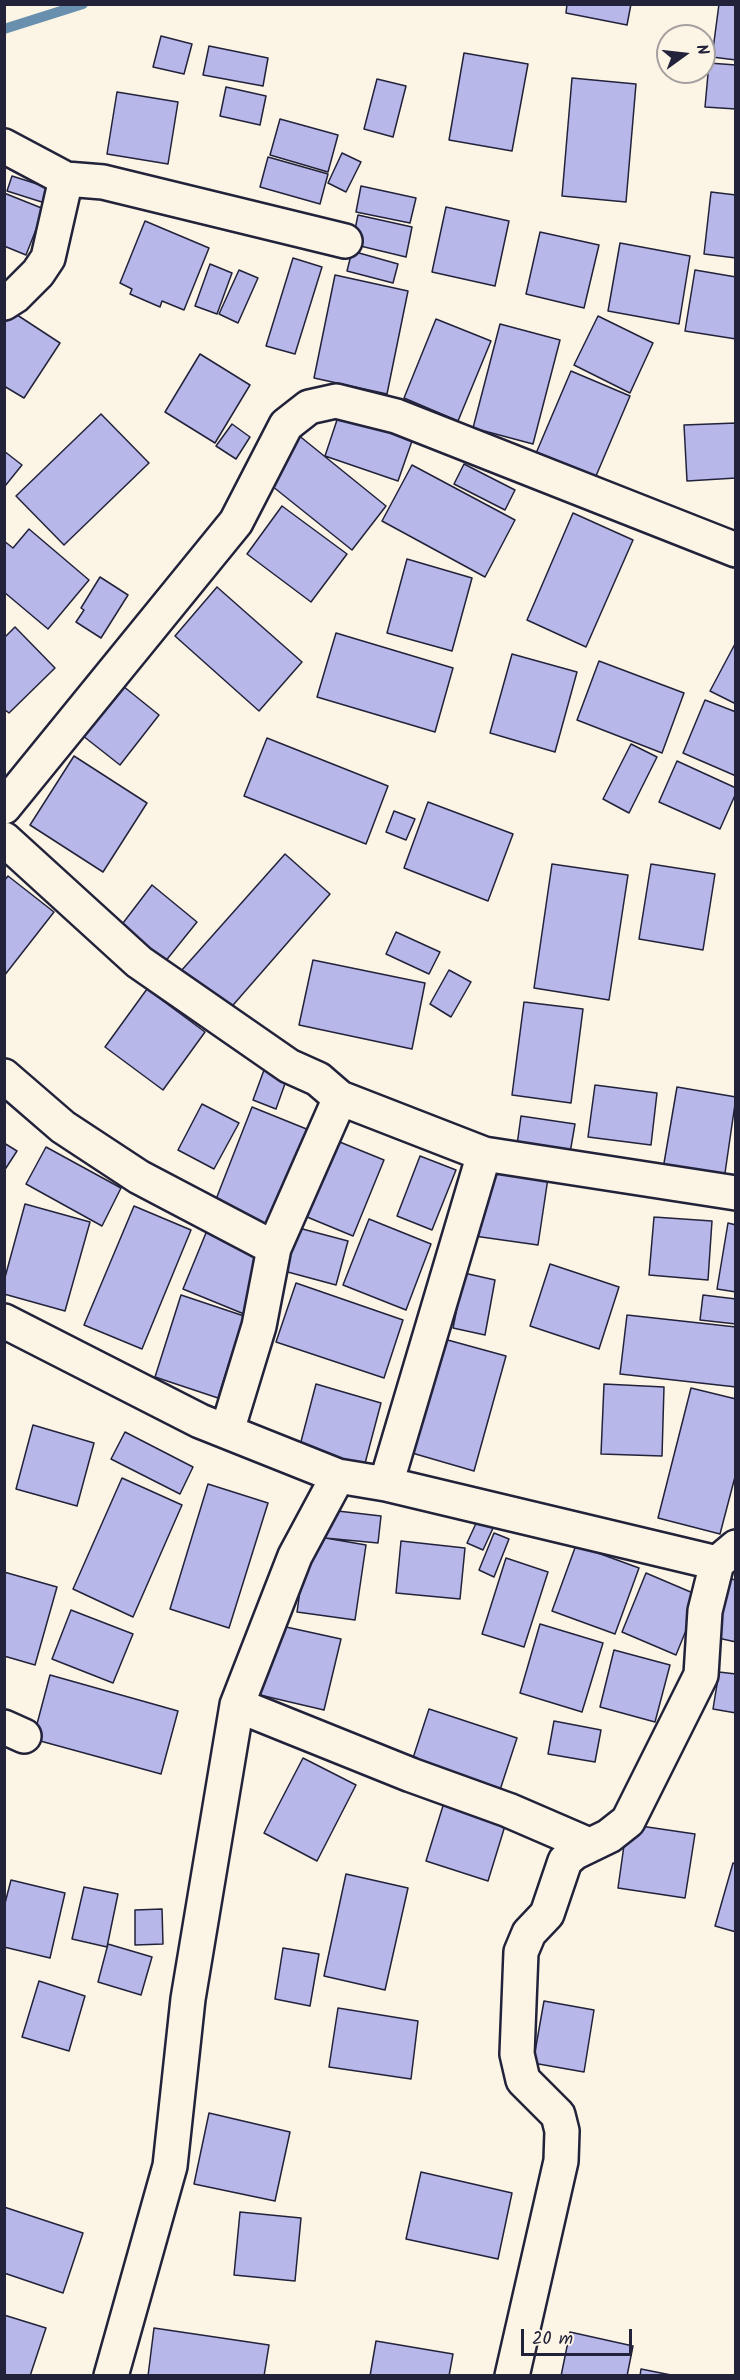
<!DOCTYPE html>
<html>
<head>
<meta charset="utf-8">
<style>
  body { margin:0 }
  #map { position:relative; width:740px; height:2380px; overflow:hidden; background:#fcf5e5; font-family:Kalam,sans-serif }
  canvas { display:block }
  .frame { position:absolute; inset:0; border:6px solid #22223b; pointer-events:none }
  .north { position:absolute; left:656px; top:24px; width:60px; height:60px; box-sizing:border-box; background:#fcf5e5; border:2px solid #a5a1a1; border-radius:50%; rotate:75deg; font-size:16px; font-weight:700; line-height:24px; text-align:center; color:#22223b }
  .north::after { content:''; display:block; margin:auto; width:21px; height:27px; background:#22223b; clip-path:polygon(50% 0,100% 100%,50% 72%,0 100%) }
  .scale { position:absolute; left:521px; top:2329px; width:111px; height:27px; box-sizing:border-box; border:3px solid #22223b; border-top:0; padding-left:8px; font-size:18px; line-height:21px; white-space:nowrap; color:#22223b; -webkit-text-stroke:4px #fcf5e5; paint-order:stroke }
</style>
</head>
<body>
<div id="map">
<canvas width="740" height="2380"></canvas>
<div class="frame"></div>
<div class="north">N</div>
<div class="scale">20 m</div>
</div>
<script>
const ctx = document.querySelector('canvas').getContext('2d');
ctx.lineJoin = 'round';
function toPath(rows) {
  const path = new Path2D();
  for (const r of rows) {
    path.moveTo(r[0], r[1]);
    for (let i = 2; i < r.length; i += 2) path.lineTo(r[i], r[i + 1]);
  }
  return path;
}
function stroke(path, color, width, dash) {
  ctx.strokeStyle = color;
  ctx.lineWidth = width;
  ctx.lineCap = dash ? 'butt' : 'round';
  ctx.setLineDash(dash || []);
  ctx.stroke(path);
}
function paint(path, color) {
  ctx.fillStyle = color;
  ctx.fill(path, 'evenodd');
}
stroke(toPath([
  [4,29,83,4]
]), '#698fae', 10);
const building = toPath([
  [567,4,631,4,627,25,566,13,567,4],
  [719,4,736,4,736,60,712,57,719,4],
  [161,36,192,44,184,74,153,67,161,36],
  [209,46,268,58,263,86,203,75,209,46],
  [464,53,528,64,512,151,449,140,464,53],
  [709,63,736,65,736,109,705,107,709,63],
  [572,78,636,84,626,202,562,196,572,78],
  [377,79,406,86,393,137,364,129,377,79],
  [226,87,266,96,260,125,220,116,226,87],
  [117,92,178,102,168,164,107,154,117,92],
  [280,119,338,135,328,172,270,155,280,119],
  [342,153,361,162,346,192,328,183,342,153],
  [268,157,328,174,320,204,260,187,268,157],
  [12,176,53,189,48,204,7,191,12,176],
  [361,186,416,198,410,223,356,212,361,186],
  [711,192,736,195,736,258,704,254,711,192],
  [4,193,44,209,26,255,4,246,4,193],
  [446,207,509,221,495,286,432,272,446,207],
  [358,215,412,227,406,257,352,244,358,215],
  [145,221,209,248,184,310,162,301,160,307,130,294,132,289,120,283,145,221],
  [540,232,599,245,584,308,526,294,540,232],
  [620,243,690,256,679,324,608,311,620,243],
  [352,251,398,264,393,283,347,271,352,251],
  [293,258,322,267,295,354,266,346,293,258],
  [210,264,232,273,217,314,195,306,210,264],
  [239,270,258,278,238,323,219,314,239,270],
  [695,270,736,277,736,339,685,331,695,270],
  [335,275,408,291,387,394,314,378,335,275],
  [8,309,60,343,24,398,4,386,4,314,8,309],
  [598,316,653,343,630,393,574,365,598,316],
  [436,319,491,341,458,421,404,398,436,319],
  [500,324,560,340,533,444,473,428,500,324],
  [200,354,250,385,215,443,165,412,200,354],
  [571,371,630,396,593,483,534,458,571,371],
  [101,414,149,463,64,545,16,496,101,414],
  [339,414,412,441,398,481,325,456,339,414],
  [736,423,736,478,687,481,684,425,736,423],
  [232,424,250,437,236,459,216,446,232,424],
  [297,434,386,506,352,550,262,478,297,434],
  [4,451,22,465,5,486,4,486,4,451],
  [464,464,515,490,505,510,454,484,464,464],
  [412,465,515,520,485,577,382,521,412,465],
  [282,506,347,554,311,602,247,554,282,506],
  [573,513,633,540,586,647,527,620,573,513],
  [29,529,89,580,48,629,4,592,4,541,13,548,29,529],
  [407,559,472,578,452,651,387,633,407,559],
  [100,577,128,595,101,638,76,622,84,610,81,608,100,577],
  [217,587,302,662,259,711,175,636,217,587],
  [15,627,55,668,9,713,4,709,4,638,15,627],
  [336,633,453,668,435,732,317,697,336,633],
  [736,642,736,704,710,691,736,642],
  [512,654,577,672,555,752,490,733,512,654],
  [599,661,684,693,662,753,577,720,599,661],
  [118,682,159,715,120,765,78,732,118,682],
  [705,700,736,712,736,776,683,753,705,700],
  [267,738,388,786,366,844,244,796,267,738],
  [631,744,657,757,629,813,603,799,631,744],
  [74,756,147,803,103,872,30,825,74,756],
  [677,761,736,788,736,793,720,829,659,802,677,761],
  [428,802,513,834,488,901,404,868,428,802],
  [394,811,415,819,406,840,386,832,394,811],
  [285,854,330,894,227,1012,181,971,285,854],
  [552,864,628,875,609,1000,534,988,552,864],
  [651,864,715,874,703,950,639,939,651,864],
  [8,876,54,912,4,976,4,881,8,876],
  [152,885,197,922,164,963,120,927,152,885],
  [396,932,440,952,429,974,386,954,396,932],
  [313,960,425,983,412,1049,299,1025,313,960],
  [449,970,471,982,451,1017,430,1004,449,970],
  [147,989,205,1032,163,1090,105,1047,147,989],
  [524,1002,583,1009,571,1103,512,1095,524,1002],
  [264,1070,287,1078,276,1109,253,1100,264,1070],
  [595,1085,657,1093,651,1145,588,1137,595,1085],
  [677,1087,736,1097,724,1180,663,1169,677,1087],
  [202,1104,239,1123,214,1169,178,1150,202,1104],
  [252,1107,314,1132,275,1232,213,1207,252,1107],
  [521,1116,575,1124,570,1153,517,1145,521,1116],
  [325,1136,384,1160,353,1236,295,1212,325,1136],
  [4,1143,17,1151,4,1171,4,1143],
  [46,1147,121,1188,102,1226,26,1184,46,1147],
  [420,1156,456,1170,432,1230,397,1216,420,1156],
  [484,1168,548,1178,538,1245,474,1236,484,1168],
  [25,1204,90,1222,65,1311,4,1294,4,1281,25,1204],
  [134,1206,191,1230,142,1349,84,1325,134,1206],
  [654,1217,712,1221,708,1280,649,1275,654,1217],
  [369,1219,431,1244,406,1310,343,1285,369,1219],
  [728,1223,736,1225,736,1292,717,1289,728,1223],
  [295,1227,348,1241,336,1285,284,1271,295,1227],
  [208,1228,269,1253,244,1314,183,1289,208,1228],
  [550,1264,619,1287,599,1349,530,1326,550,1264],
  [464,1273,495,1280,485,1335,453,1328,464,1273],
  [296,1283,403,1320,384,1378,276,1342,296,1283],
  [181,1295,244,1316,218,1398,155,1377,181,1295],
  [703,1295,736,1299,736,1324,700,1320,703,1295],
  [627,1315,736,1327,736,1387,620,1374,627,1315],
  [444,1339,506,1356,474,1471,412,1453,444,1339],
  [316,1384,381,1403,363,1471,298,1453,316,1384],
  [604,1384,664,1387,662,1456,601,1454,604,1384],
  [691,1388,736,1399,736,1473,720,1534,658,1518,691,1388],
  [33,1425,94,1443,77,1506,16,1489,33,1425],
  [125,1432,193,1467,180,1494,111,1459,125,1432],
  [122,1478,182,1505,133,1617,73,1589,122,1478],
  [208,1484,268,1503,229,1628,170,1609,208,1484],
  [329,1510,381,1516,378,1543,325,1538,329,1510],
  [478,1519,494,1526,483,1550,467,1543,478,1519],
  [494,1533,509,1539,494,1577,479,1570,494,1533],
  [308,1535,366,1545,355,1620,297,1612,308,1535],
  [401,1541,465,1548,460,1599,396,1593,401,1541],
  [576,1545,639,1568,615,1634,552,1611,576,1545],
  [506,1558,548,1572,524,1647,482,1634,506,1558],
  [4,1572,57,1587,35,1665,4,1656,4,1572],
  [646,1573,700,1596,676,1655,622,1632,646,1573],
  [721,1577,736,1580,736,1642,709,1636,721,1577],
  [71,1610,133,1634,113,1683,52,1659,71,1610],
  [540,1624,603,1643,582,1712,520,1693,540,1624],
  [277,1625,341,1639,324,1710,260,1695,277,1625],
  [614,1650,670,1665,655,1722,600,1707,614,1650],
  [719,1672,736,1674,736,1713,713,1709,719,1672],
  [50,1675,178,1711,161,1774,33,1739,50,1675],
  [429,1709,517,1738,500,1790,412,1761,429,1709],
  [554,1721,601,1730,595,1762,548,1754,554,1721],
  [303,1758,356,1785,317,1861,264,1833,303,1758],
  [446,1796,508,1816,488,1881,426,1861,446,1796],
  [627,1824,695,1834,685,1898,618,1888,627,1824],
  [733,1863,736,1864,736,1932,715,1926,733,1863],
  [346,1874,408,1888,385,1990,324,1976,346,1874],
  [11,1880,65,1893,50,1958,4,1947,4,1907,11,1880],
  [84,1887,118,1894,107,1947,72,1939,84,1887],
  [162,1909,163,1944,135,1945,135,1910,162,1909],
  [108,1944,152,1957,141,1995,98,1982,108,1944],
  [283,1948,319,1954,310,2006,275,1999,283,1948],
  [39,1981,85,1996,69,2051,22,2037,39,1981],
  [544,2001,594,2010,584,2072,533,2063,544,2001],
  [338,2008,418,2021,411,2079,329,2067,338,2008],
  [209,2113,290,2132,275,2201,194,2184,209,2113],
  [421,2172,512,2193,498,2259,406,2239,421,2172],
  [4,2207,83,2233,63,2293,4,2273,4,2207],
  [240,2212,301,2218,295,2281,234,2275,240,2212],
  [4,2315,46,2328,30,2376,4,2376,4,2315],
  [154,2328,269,2345,264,2376,148,2376,154,2328],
  [570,2332,633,2346,627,2376,561,2376,570,2332],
  [376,2341,453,2354,449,2376,370,2376,376,2341],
  [641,2369,676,2376,640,2376,641,2369]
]);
paint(building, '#b7b7e9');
stroke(building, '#22223b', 1.5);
const minor = toPath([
  [4,146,66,179,103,182,345,241],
  [4,303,15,296,38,273,48,258,66,179],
  [4,807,236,522,286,425,309,407,336,401,396,416,736,550],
  [4,839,139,962,289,1066,318,1079,340,1098,484,1154,736,1193],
  [4,1076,63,1127,139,1177,274,1248],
  [4,1321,200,1421,338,1476,386,1484,717,1563],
  [227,1431,259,1326,274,1248,340,1098],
  [386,1484,484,1154],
  [237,1705,411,1775,508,1810,589,1845],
  [4,1727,24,1736],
  [111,2376,170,2166,188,1999,237,1705,295,1556,338,1476],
  [512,2376,561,2161,562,2131,558,2115,523,2080,517,2054,521,1952,529,1933,547,1914,565,1861,574,1853,609,1836,628,1821,701,1675,705,1611,717,1563,736,1547]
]);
stroke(minor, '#22223b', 38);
stroke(minor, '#fcf5e5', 33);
</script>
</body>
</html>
